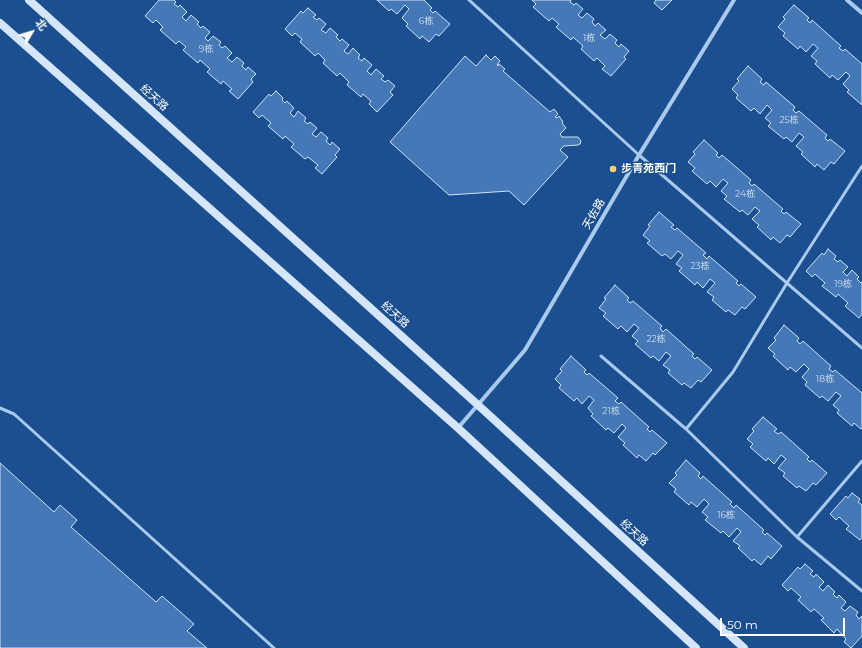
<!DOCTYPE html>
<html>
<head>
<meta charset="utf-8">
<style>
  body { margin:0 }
  #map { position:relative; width:862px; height:648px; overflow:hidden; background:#1b4f8f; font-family:Montserrat,"Noto Sans SC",sans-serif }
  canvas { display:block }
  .north { position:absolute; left:12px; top:12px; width:40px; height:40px; -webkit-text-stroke:3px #1b4f8f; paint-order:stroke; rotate:52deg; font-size:11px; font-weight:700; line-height:16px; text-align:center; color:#fff }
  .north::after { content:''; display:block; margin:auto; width:14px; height:18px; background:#fff; clip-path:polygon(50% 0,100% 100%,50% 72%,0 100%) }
  .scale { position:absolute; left:720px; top:618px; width:125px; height:18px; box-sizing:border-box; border:2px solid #fff; border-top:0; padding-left:5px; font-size:12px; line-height:14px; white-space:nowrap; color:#fff; -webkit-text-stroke:3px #1b4f8f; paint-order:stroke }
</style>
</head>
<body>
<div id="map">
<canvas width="862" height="648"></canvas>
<div class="north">北</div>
<div class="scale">50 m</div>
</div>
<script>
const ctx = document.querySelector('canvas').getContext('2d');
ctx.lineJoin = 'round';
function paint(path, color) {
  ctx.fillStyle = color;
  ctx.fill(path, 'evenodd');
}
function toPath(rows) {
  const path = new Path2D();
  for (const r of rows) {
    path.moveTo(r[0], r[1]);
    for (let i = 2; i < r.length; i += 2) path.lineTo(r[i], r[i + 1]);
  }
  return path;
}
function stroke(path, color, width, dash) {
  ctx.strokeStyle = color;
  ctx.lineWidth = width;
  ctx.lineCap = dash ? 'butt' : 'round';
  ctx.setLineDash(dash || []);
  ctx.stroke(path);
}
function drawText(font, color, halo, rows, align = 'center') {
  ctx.font = font + ' Montserrat,"Noto Sans SC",sans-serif';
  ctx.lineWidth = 3;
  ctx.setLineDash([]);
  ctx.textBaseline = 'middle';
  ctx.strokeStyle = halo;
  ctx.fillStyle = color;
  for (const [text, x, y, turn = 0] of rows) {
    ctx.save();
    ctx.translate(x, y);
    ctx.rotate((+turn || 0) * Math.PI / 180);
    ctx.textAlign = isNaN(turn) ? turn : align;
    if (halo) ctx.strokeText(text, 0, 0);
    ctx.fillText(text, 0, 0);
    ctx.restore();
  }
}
const building = toPath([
  [159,0,174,0,176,2,174,4,178,7,180,5,187,12,182,17,186,21,191,15,199,22,197,24,201,28,203,26,210,32,205,38,208,41,213,36,221,42,219,45,222,48,225,46,232,53,227,58,232,62,237,57,244,63,242,66,246,70,248,67,256,74,251,79,253,82,238,99,229,91,232,89,223,81,221,84,207,72,210,69,200,60,198,63,183,50,186,47,179,41,176,44,160,30,163,27,156,20,153,23,145,16,159,0],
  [377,0,424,0,432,8,430,10,433,13,435,11,450,24,439,36,436,34,429,42,422,36,420,39,406,26,408,24,402,18,409,9,405,5,397,14,391,9,389,11,377,0],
  [532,0,571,0,570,2,574,5,576,3,583,9,578,15,582,18,587,13,594,19,592,22,595,26,598,23,606,30,600,35,605,39,610,34,617,40,615,43,619,47,621,44,629,51,624,57,626,59,611,76,602,69,605,66,597,58,594,61,581,49,583,46,573,37,571,40,556,27,559,24,552,18,549,21,533,7,536,4,532,0],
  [656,0,672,0,662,10,654,3,656,0],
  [794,5,809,18,807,20,810,23,812,20,841,46,839,48,843,51,845,49,862,64,862,105,847,92,849,90,843,84,850,76,846,72,838,80,832,75,830,78,815,64,817,61,811,56,818,48,813,44,806,52,800,46,798,49,783,36,785,33,778,27,785,19,783,17,794,5],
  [308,8,316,15,313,17,317,20,319,18,326,24,321,30,326,33,330,28,338,35,336,37,340,41,342,39,349,45,344,51,348,54,353,48,360,55,358,58,362,61,364,58,372,65,367,71,371,75,376,69,384,76,381,79,385,82,388,80,395,86,390,92,393,95,377,112,369,104,371,101,363,94,361,97,347,85,349,82,340,73,337,76,323,63,325,60,318,53,315,56,300,42,302,39,295,33,292,36,285,29,301,11,303,13,308,8],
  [486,55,491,60,495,56,500,61,497,65,498,66,499,64,505,69,503,71,550,112,554,109,558,114,555,117,557,118,559,116,563,122,562,123,566,128,560,134,562,137,578,137,581,141,580,144,578,145,564,146,560,150,568,157,524,205,509,191,449,195,390,142,465,56,476,66,486,55],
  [748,66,762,79,760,82,764,85,766,82,795,107,793,110,796,113,799,111,827,135,825,138,828,141,830,139,845,151,834,164,831,162,824,170,817,164,815,167,801,154,803,152,796,146,804,137,799,133,792,142,786,137,784,139,768,126,771,123,765,118,772,110,767,105,760,114,754,108,751,111,736,98,738,95,732,89,739,81,737,79,748,66],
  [276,91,283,98,282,100,285,103,287,101,294,108,290,113,294,117,298,111,306,118,304,121,308,124,310,122,317,128,312,134,316,137,321,132,328,138,326,141,330,145,332,142,340,149,335,155,337,157,322,174,315,168,318,165,308,157,305,159,291,147,294,144,285,136,283,139,268,126,271,123,262,115,259,118,253,112,269,94,271,96,276,91],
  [704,140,718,153,716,155,719,158,722,155,751,180,749,183,752,186,754,184,783,209,781,211,784,214,786,212,801,224,790,237,787,235,780,243,773,237,771,240,757,227,759,225,752,219,760,211,755,207,748,215,742,210,740,212,724,199,727,196,721,191,728,183,723,179,716,187,710,181,707,184,692,171,695,168,688,162,695,154,693,152,704,140],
  [659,212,674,225,671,227,675,230,677,228,706,253,703,255,707,259,709,256,738,281,736,283,739,286,741,284,756,297,745,309,742,307,735,315,728,310,726,312,712,300,714,297,707,292,715,283,710,279,703,288,697,282,695,285,679,271,682,268,676,264,683,255,678,251,671,259,665,254,662,256,647,243,650,241,643,235,650,226,648,225,659,212],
  [828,249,836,256,834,259,838,262,840,260,848,267,843,272,847,276,852,270,859,277,857,279,861,283,862,282,862,314,859,318,845,306,848,303,838,294,836,297,822,286,825,283,815,274,812,277,806,271,822,253,824,255,828,249],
  [615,285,629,298,627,300,630,303,633,301,662,326,660,328,663,332,666,329,694,354,692,356,695,359,697,357,712,370,701,382,698,380,691,388,684,383,682,385,668,373,670,370,663,365,671,356,666,352,659,361,653,356,651,358,635,344,638,341,632,336,639,328,634,324,627,332,621,326,618,329,603,316,606,313,599,308,606,299,604,298,615,285],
  [784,325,799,338,797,341,800,344,803,341,831,366,829,369,833,372,835,370,862,393,862,427,861,429,854,423,852,426,837,413,839,410,833,405,841,396,836,392,828,401,822,396,820,398,805,385,807,382,802,377,809,369,804,364,796,372,790,367,788,370,773,356,775,354,768,348,776,340,774,338,784,325],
  [571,356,586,370,584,372,587,375,589,373,618,398,615,401,619,404,621,402,649,427,647,429,650,432,652,430,667,443,655,455,653,453,646,461,639,455,637,458,623,445,625,443,618,437,626,428,622,424,614,433,608,428,606,430,591,416,593,414,588,408,594,400,589,396,582,404,577,398,574,401,559,388,561,385,555,379,562,371,560,369,571,356],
  [763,417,777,429,774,431,778,434,781,432,809,457,807,459,810,462,812,460,827,473,816,485,813,483,806,491,799,486,797,488,783,476,785,473,778,468,786,459,781,455,774,464,768,458,766,461,750,447,753,444,747,439,754,431,752,429,763,417],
  [686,460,700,473,698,476,701,479,703,476,732,502,730,504,734,508,736,505,764,530,762,532,765,535,767,533,782,546,771,559,768,556,761,565,754,559,752,561,738,548,740,546,733,541,741,532,737,528,729,537,723,531,721,533,705,520,708,517,702,512,709,504,704,499,697,507,691,502,689,505,674,492,676,489,669,483,677,475,675,473,686,460],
  [0,463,54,512,60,505,77,520,71,527,156,602,162,596,194,624,187,631,207,648,0,648,0,463],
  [852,493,860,499,858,502,862,505,862,537,860,540,846,529,849,526,839,517,836,520,830,514,846,496,848,498,852,493],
  [805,564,813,571,810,574,814,577,816,574,824,582,819,587,823,591,828,585,835,592,833,594,837,598,839,595,846,602,841,608,845,611,850,606,858,612,856,615,859,619,862,616,862,636,851,648,844,642,846,639,837,629,834,633,821,620,824,618,814,609,811,612,798,600,801,597,791,588,788,591,782,585,798,567,800,569,805,564]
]);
paint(building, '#4478b7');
stroke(building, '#cfe3fa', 1);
stroke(toPath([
  [469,0,639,155,862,348],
  [601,356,686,429,797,537],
  [0,408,14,414,274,648],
  [686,429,733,372,787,283,862,166],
  [862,461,797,537,862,591]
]), '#a9c9ee', 3);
stroke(toPath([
  [847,0,862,13],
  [458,428,525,350,639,155,734,0]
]), '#a9c9ee', 4);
stroke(toPath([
  [29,0,478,405,744,648],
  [0,23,458,428,696,648]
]), '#d6e6fa', 8);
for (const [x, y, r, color] of [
  [613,169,4,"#ffd166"]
]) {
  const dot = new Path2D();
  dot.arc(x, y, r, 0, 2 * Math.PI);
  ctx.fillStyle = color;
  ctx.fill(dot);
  stroke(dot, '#1b4f8f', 1.5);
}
drawText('9px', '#d0dded', null, [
  ["6栋",426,21],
  ["1栋",589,38],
  ["9栋",206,49],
  ["25栋",789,120],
  ["24栋",745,194],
  ["23栋",700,266],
  ["19栋",843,284],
  ["22栋",656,339],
  ["18栋",825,379],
  ["21栋",611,411],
  ["16栋",726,515]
]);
drawText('11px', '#fff', '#1b4f8f', [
  ["经天路",154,98,42],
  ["天佐路",594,214,-60],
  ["经天路",395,315,42],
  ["经天路",634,533,42]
]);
drawText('bold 11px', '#fff', '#1b4f8f', [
  ["步青苑西门",621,169]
], 'left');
</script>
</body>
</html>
